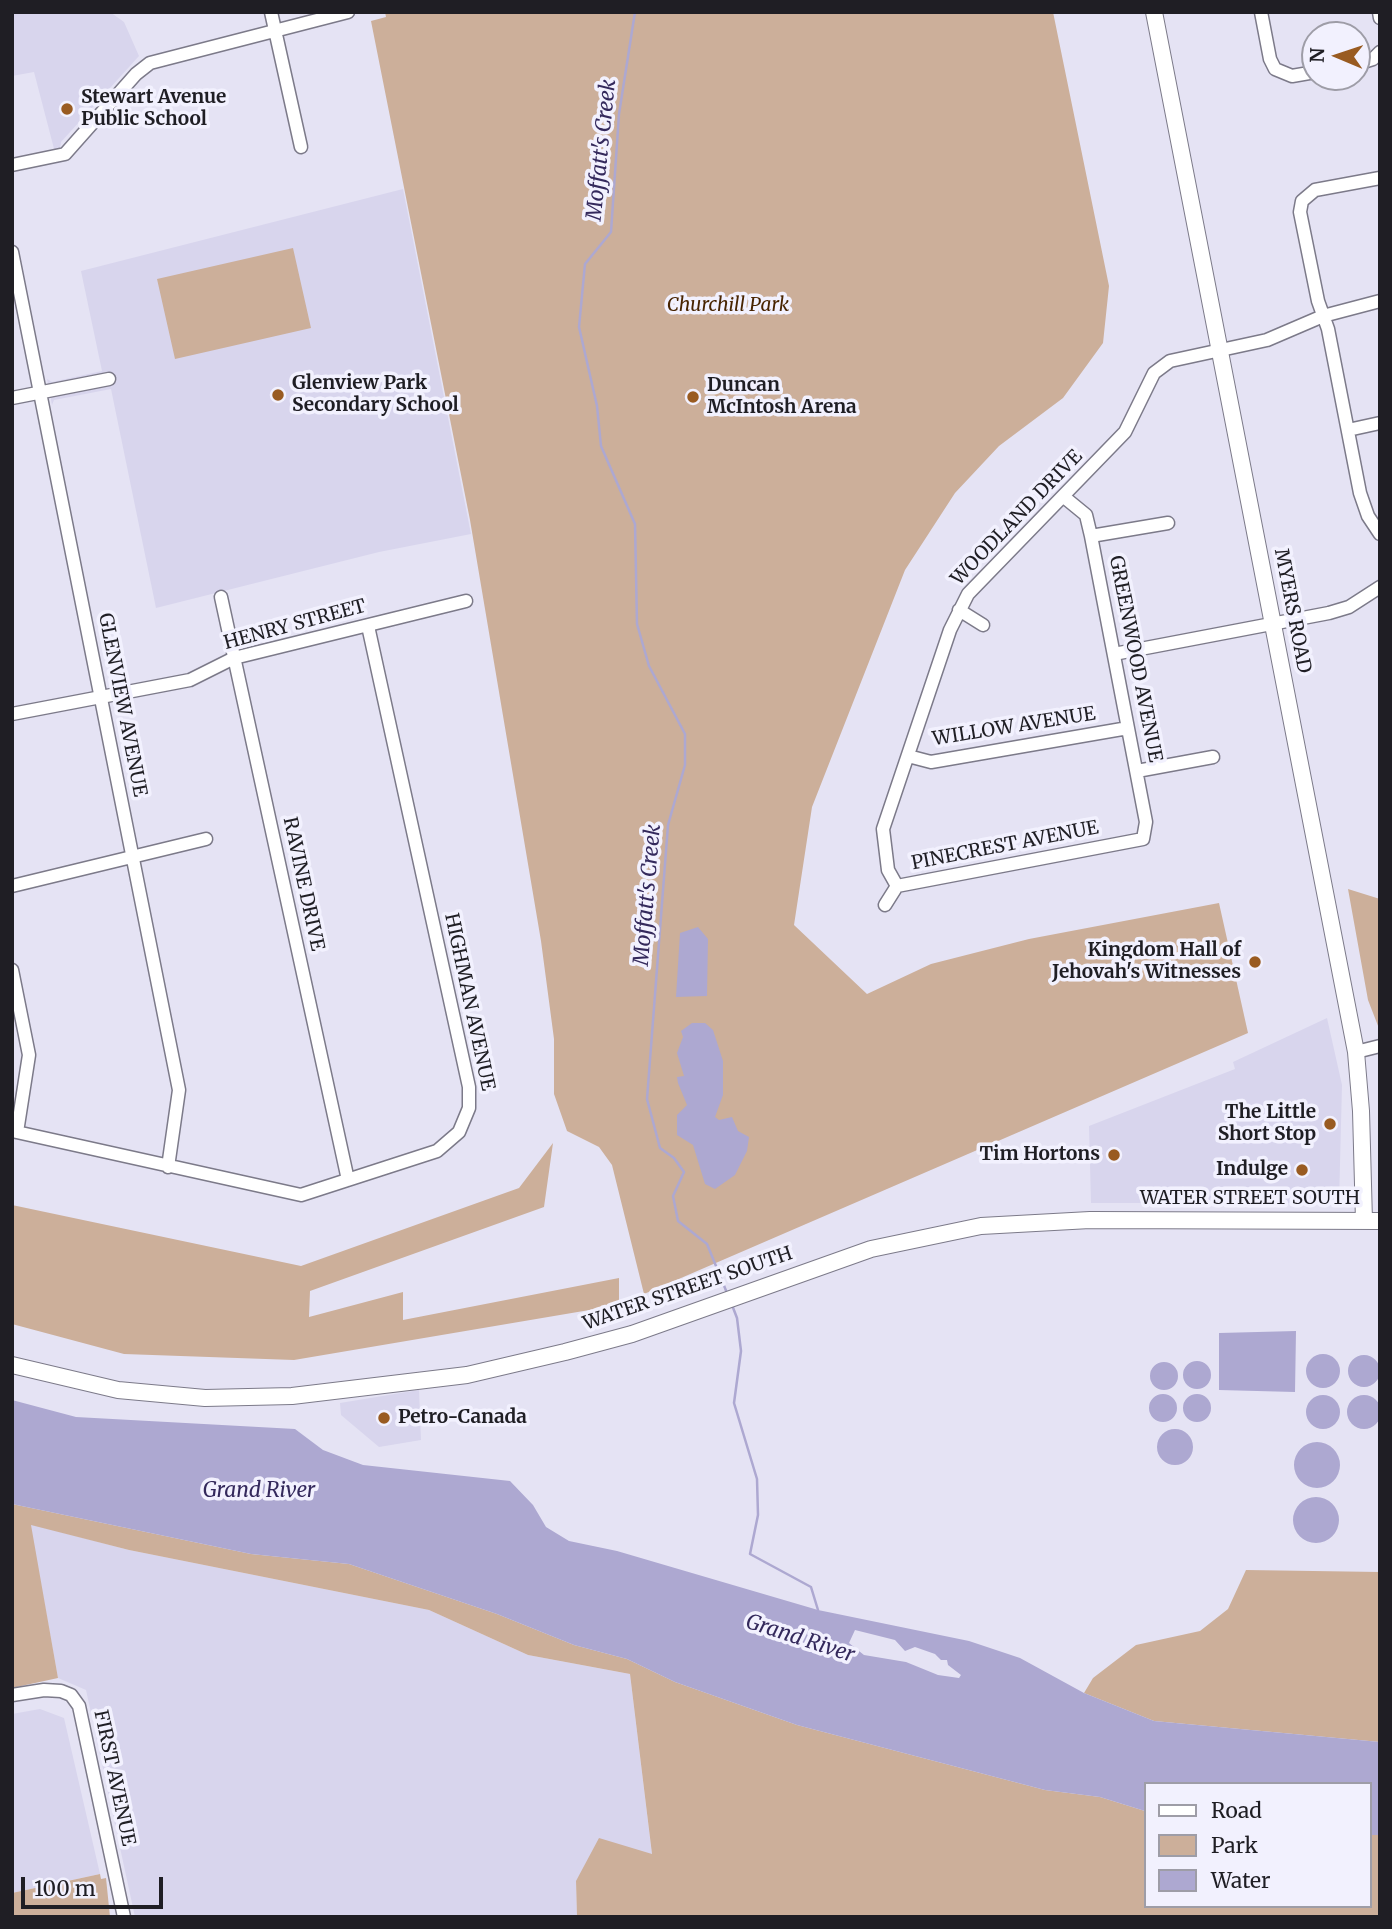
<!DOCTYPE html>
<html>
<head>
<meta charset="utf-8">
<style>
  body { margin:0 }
  #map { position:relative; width:1392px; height:1929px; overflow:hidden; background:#e5e3f4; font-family:Merriweather,serif }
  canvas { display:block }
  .frame { position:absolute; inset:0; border:14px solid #1f1e24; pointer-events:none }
  .legend { position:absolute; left:1144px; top:1782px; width:228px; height:126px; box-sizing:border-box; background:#f2f1fe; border:2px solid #9e9da7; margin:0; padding:9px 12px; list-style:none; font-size:21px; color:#1f1e24 }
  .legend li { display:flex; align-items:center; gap:14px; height:35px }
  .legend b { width:35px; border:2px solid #9e9da7 }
  .north { position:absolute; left:1301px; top:21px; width:70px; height:70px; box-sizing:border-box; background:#f2f1fe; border:2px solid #9e9da7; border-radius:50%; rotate:272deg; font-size:19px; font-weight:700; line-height:28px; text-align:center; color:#1f1e24 }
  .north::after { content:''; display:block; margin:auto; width:24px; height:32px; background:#995b21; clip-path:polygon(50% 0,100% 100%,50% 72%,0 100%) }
  .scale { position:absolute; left:21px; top:1877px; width:142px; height:32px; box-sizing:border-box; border:4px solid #1f1e24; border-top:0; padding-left:9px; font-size:21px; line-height:24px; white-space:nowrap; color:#1f1e24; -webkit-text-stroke:5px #f2f1fe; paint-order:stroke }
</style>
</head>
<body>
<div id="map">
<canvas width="1392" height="1929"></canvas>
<div class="frame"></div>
<ul class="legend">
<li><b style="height:9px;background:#fff"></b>Road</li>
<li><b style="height:19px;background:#ccaf9a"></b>Park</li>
<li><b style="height:19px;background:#ada8d1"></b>Water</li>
</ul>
<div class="north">N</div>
<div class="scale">100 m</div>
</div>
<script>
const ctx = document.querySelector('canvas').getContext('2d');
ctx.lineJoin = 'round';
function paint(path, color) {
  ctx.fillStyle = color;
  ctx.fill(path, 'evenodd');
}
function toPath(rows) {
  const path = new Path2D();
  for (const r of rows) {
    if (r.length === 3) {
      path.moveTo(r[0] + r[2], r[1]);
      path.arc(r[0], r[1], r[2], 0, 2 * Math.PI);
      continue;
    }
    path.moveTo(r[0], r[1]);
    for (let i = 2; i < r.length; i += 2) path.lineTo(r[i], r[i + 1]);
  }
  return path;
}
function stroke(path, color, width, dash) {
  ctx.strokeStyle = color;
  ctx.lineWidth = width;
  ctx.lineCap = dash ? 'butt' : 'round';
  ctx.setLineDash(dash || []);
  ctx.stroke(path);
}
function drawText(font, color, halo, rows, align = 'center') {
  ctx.font = font + ' Merriweather,serif';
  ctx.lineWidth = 7;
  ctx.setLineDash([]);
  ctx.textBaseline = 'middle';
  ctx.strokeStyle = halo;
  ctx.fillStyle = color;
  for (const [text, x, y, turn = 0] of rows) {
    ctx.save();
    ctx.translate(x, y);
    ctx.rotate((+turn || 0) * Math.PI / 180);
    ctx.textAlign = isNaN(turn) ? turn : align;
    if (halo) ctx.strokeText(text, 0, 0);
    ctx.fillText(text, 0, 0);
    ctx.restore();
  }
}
paint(toPath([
  [12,12,110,12,124,22,139,56,61,142,58,164,34,72,12,76],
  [403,189,471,534,379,552,156,608,111,389,54,400,52,405,47,379,52,382,102,371,81,271],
  [1327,1018,1342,1085,1339,1203,1091,1203,1089,1126,1235,1069,1233,1062],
  [419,1390,421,1440,379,1447,341,1415,340,1403],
  [30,1524,129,1550,429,1610,528,1655,630,1674,652,1855,576,1881,577,1917,135,1917,86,1690,58,1678],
  [40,1709,64,1718,100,1874,12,1893,12,1714]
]), '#d8d5ed');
paint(toPath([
  [385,12,1053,12,1109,286,1103,343,1063,398,999,446,955,493,905,570,812,807,794,925,867,994,931,964,1029,939,1219,903,1248,1033,644,1294,612,1165,599,1147,567,1131,554,1094,554,1039,541,941,470,520,371,21,386,17],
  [293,248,311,328,175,359,157,279],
  [1348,889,1380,899,1380,1031,1368,1000],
  [553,1143,544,1207,310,1291,309,1317,403,1292,403,1320,619,1278,619,1305,294,1360,124,1354,12,1324,12,1205,301,1266,519,1188],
  [12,1504,251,1554,349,1564,497,1614,574,1645,627,1659,675,1682,797,1725,1045,1790,1100,1797,1145,1811,1145,1906,1369,1906,1369,1835,1380,1835,1380,1917,577,1917,576,1881,599,1838,652,1854,630,1674,528,1655,429,1610,129,1550,31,1525,58,1678,12,1688],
  [1246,1570,1380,1572,1380,1742,1154,1721,1084,1693,1093,1678,1136,1645,1200,1631,1228,1609],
  [100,1874,101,1879,106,1878,110,1917,12,1917,12,1893]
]), '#ccaf9a');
paint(toPath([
  [698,927,708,939,707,996,676,997,680,933],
  [692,1023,705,1023,713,1030,723,1061,723,1095,715,1117,719,1120,732,1117,738,1131,749,1137,747,1151,735,1175,715,1189,705,1184,693,1145,677,1135,677,1115,687,1105,678,1083,677,1077,684,1076,677,1053,683,1037,681,1031],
  [1296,1331,1295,1392,1219,1390,1219,1333],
  [1323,1371,17],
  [1364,1371,16],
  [1197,1375,14],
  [1164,1376,14],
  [1197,1408,14],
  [1163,1408,14],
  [1323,1412,17],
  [1364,1412,17],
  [12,1400,76,1417,295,1429,323,1450,363,1465,510,1481,533,1505,546,1527,569,1541,617,1551,818,1610,969,1641,1020,1658,1084,1693,1154,1721,1380,1742,1380,1835,1369,1835,1369,1784,1145,1784,1145,1811,1100,1797,1045,1790,797,1725,675,1682,627,1659,574,1645,497,1614,349,1564,251,1554,12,1504],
  [855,1630,895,1640,905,1651,915,1647,935,1654,941,1660,947,1660,948,1665,961,1675,959,1678,938,1675,906,1662,864,1655,849,1643],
  [1175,1447,18],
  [1317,1465,23],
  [1316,1520,23]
]), '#ada8d1');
stroke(toPath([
  [635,12,619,114,611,232,585,264,579,327,597,406,601,446,635,524,637,624,649,666,685,734,685,765,668,825,647,1099,660,1148,674,1158,684,1172,673,1196,678,1221,707,1244,727,1293],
  [732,1305,737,1318,741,1351,734,1403,757,1479,758,1515,750,1554,811,1587,818,1610]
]), '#ada8d1', 2.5);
const minor = toPath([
  [271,12,301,147],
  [1261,12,1270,59,1275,69,1292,76,1315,72],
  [1379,12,1380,18],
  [1357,64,1373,59,1380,52],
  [12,165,65,154,136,74,150,63,348,12],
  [1380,178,1315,190,1302,201,1300,212,1318,301,1328,329,1360,493,1368,516,1380,534],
  [12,252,179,1090,168,1167],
  [12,398,109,379],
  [1348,430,1380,423],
  [1091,536,1168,523],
  [221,597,348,1180],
  [959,610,983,625],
  [1114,654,1329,613,1349,607,1380,587],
  [12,714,190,680,234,658,466,601],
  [908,756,931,762,1128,728],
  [1137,771,1213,757],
  [12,886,206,839],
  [897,886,888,870,883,829,950,630,968,594,1125,432,1154,373,1170,361,1267,340,1323,316,1380,301],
  [885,905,897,886,1143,839,1146,822,1091,536,1086,515,1064,497],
  [12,970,29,1055,17,1132],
  [1356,1052,1380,1046],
  [12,1131,301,1195,437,1151,459,1132,469,1108,469,1087,368,626],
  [12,1695,44,1690,61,1691,71,1695,79,1706,124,1917]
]);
const major = toPath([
  [1154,12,1356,1052,1361,1111,1364,1221],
  [12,1365,118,1390,205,1398,292,1396,467,1375,565,1352,632,1334,871,1249,981,1226,1090,1220,1380,1221]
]);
stroke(minor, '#7c7a89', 15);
stroke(major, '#7c7a89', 18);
stroke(minor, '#fff', 12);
stroke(major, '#fff', 16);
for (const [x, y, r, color] of [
  [67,109,7,"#995b21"],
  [278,395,7,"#995b21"],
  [693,397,7,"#995b21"],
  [1255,962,7,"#995b21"],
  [1330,1124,7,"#995b21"],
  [1114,1155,7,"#995b21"],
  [1302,1170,7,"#995b21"],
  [384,1418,7,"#995b21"]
]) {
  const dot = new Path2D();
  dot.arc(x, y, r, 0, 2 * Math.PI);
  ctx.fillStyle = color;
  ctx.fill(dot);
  stroke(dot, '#f2f1fe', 2.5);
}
drawText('bold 19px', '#1f1e24', '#f2f1fe', [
  ["Stewart Avenue",81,98],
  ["Public School",81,120],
  ["Glenview Park",292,384],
  ["Secondary School",292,406],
  ["Duncan",707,386],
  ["McIntosh Arena",707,408],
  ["Kingdom Hall of",1241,951,"right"],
  ["Jehovah's Witnesses",1241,973,"right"],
  ["The Little",1316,1113,"right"],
  ["Short Stop",1316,1135,"right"],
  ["Tim Hortons",1100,1155,"right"],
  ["Indulge",1288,1170,"right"],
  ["Petro-Canada",398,1418]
], 'left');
drawText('italic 19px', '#482401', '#f2f1fe', [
  ["Churchill Park",728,306]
]);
drawText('19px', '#1f1e24', '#f2f1fe', [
  ["WOODLAND DRIVE",1017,518,-46],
  ["MYERS ROAD",1292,611,79],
  ["HENRY STREET",295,625,-15],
  ["GREENWOOD AVENUE",1135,659,79],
  ["GLENVIEW AVENUE",122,705,79],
  ["WILLOW AVENUE",1014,727,-9],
  ["PINECREST AVENUE",1005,846,-11],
  ["RAVINE DRIVE",303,884,78],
  ["HIGHMAN AVENUE",469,1002,78],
  ["WATER STREET SOUTH",1250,1199],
  ["WATER STREET SOUTH",688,1289,-19],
  ["FIRST AVENUE",114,1778,78]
]);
drawText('italic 21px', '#34295c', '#f2f1fe', [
  ["Moffatt's Creek",602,150,-84],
  ["Moffatt's Creek",648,895,-85],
  ["Grand River",259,1491],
  ["Grand River",800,1639,18]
]);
</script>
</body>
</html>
